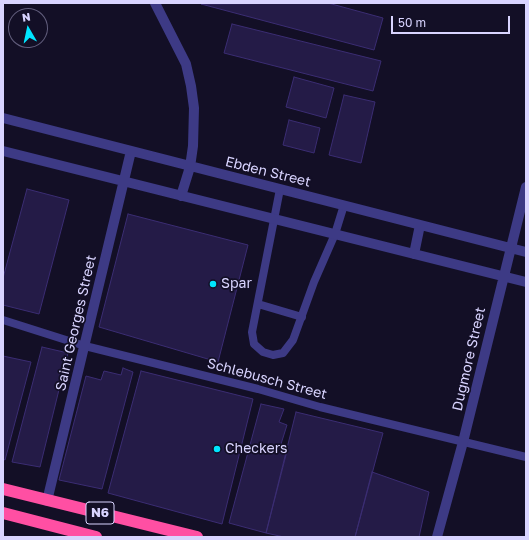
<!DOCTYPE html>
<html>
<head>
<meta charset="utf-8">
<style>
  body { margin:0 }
  #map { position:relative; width:529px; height:540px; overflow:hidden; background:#130f26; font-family:"Golos Text",sans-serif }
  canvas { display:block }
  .frame { position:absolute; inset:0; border:4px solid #d9d4ff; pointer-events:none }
  .north { position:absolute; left:8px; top:8px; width:40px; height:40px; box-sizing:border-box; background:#130f26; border:1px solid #625e7d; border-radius:50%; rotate:351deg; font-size:11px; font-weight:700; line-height:16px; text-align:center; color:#d9d4ff }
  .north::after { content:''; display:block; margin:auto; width:14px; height:18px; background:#00e5ff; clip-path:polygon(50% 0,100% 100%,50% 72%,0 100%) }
  .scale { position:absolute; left:391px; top:16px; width:119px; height:18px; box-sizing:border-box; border:2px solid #d9d4ff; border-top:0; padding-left:5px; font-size:12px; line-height:14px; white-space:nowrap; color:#d9d4ff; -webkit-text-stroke:3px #130f26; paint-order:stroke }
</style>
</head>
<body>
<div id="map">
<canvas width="529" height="540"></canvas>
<div class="frame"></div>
<div class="north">N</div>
<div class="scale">50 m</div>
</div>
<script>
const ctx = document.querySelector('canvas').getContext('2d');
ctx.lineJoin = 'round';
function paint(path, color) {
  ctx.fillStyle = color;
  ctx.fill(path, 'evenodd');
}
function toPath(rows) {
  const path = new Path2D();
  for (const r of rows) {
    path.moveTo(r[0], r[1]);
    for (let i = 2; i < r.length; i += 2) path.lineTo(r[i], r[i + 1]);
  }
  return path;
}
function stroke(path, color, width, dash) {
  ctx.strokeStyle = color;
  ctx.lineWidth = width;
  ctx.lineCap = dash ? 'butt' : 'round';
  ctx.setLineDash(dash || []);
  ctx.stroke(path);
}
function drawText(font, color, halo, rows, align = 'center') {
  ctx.font = font + ' "Golos Text",sans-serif';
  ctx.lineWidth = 3.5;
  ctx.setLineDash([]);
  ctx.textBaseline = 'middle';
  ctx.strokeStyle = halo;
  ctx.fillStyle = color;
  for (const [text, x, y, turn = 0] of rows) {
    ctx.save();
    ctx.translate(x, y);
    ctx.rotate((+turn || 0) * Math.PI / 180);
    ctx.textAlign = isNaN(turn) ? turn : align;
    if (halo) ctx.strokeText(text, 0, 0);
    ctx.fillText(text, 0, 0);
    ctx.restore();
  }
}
const building = toPath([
  [328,3,383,18,374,50,201,4,328,3],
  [232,24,381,61,373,91,224,53,232,24],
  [294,77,334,88,326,118,286,107,294,77],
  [344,95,375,102,361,163,329,155,344,95],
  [289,120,320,128,314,153,283,145,289,120],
  [27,189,69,200,39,314,3,305,3,278,27,189],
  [128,214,248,245,218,362,99,327,128,214],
  [42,347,68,353,40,467,12,462,42,347],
  [3,356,31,362,5,460,3,459,3,356],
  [123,368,133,372,102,489,59,480,86,376,101,380,104,371,121,375,123,368],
  [141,371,253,399,222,524,108,493,141,371],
  [261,404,284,409,279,422,287,425,281,444,288,447,266,533,229,523,261,404],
  [296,412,383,433,355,537,284,537,266,533,296,412],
  [372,472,429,492,419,537,355,537,372,472]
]);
paint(building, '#241b47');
stroke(building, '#3b2d73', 1);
stroke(toPath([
  [280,189,252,332,254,344,263,352,273,355,283,353,293,340,314,282,335,234,344,205],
  [258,304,302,317],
  [3,320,85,346,258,389,320,407,526,457]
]), '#3d3a85', 8);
stroke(toPath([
  [155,3,186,64,191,86,194,108,193,146,190,167,181,196],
  [3,118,526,252],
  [3,151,526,282],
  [414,254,420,225],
  [47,501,131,151],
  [437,537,463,442,526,187]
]), '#3d3a85', 10);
stroke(toPath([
  [3,489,197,537],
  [3,513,96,537]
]), '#ff4fa3', 12);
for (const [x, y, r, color] of [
  [213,284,4,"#00e5ff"],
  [217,449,4,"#00e5ff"]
]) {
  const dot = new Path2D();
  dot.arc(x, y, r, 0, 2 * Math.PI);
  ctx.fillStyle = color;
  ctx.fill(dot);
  stroke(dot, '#130f26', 1.5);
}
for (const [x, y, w] of [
  [100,513,28]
]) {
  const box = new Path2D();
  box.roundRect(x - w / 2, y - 11, w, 22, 3);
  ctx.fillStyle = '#130f26';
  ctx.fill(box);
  stroke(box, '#d9d4ff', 1);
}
drawText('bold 13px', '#d9d4ff', null, [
  ["N6",100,513]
]);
drawText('14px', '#d9d4ff', '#130f26', [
  ["Ebden Street",268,172,14],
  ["Saint Georges Street",76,323,-77],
  ["Dugmore Street",469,359,-77],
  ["Schlebusch Street",267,379,15]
]);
drawText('14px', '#d9d4ff', '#130f26', [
  ["Spar",221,284],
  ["Checkers",225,449]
], 'left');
</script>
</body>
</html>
